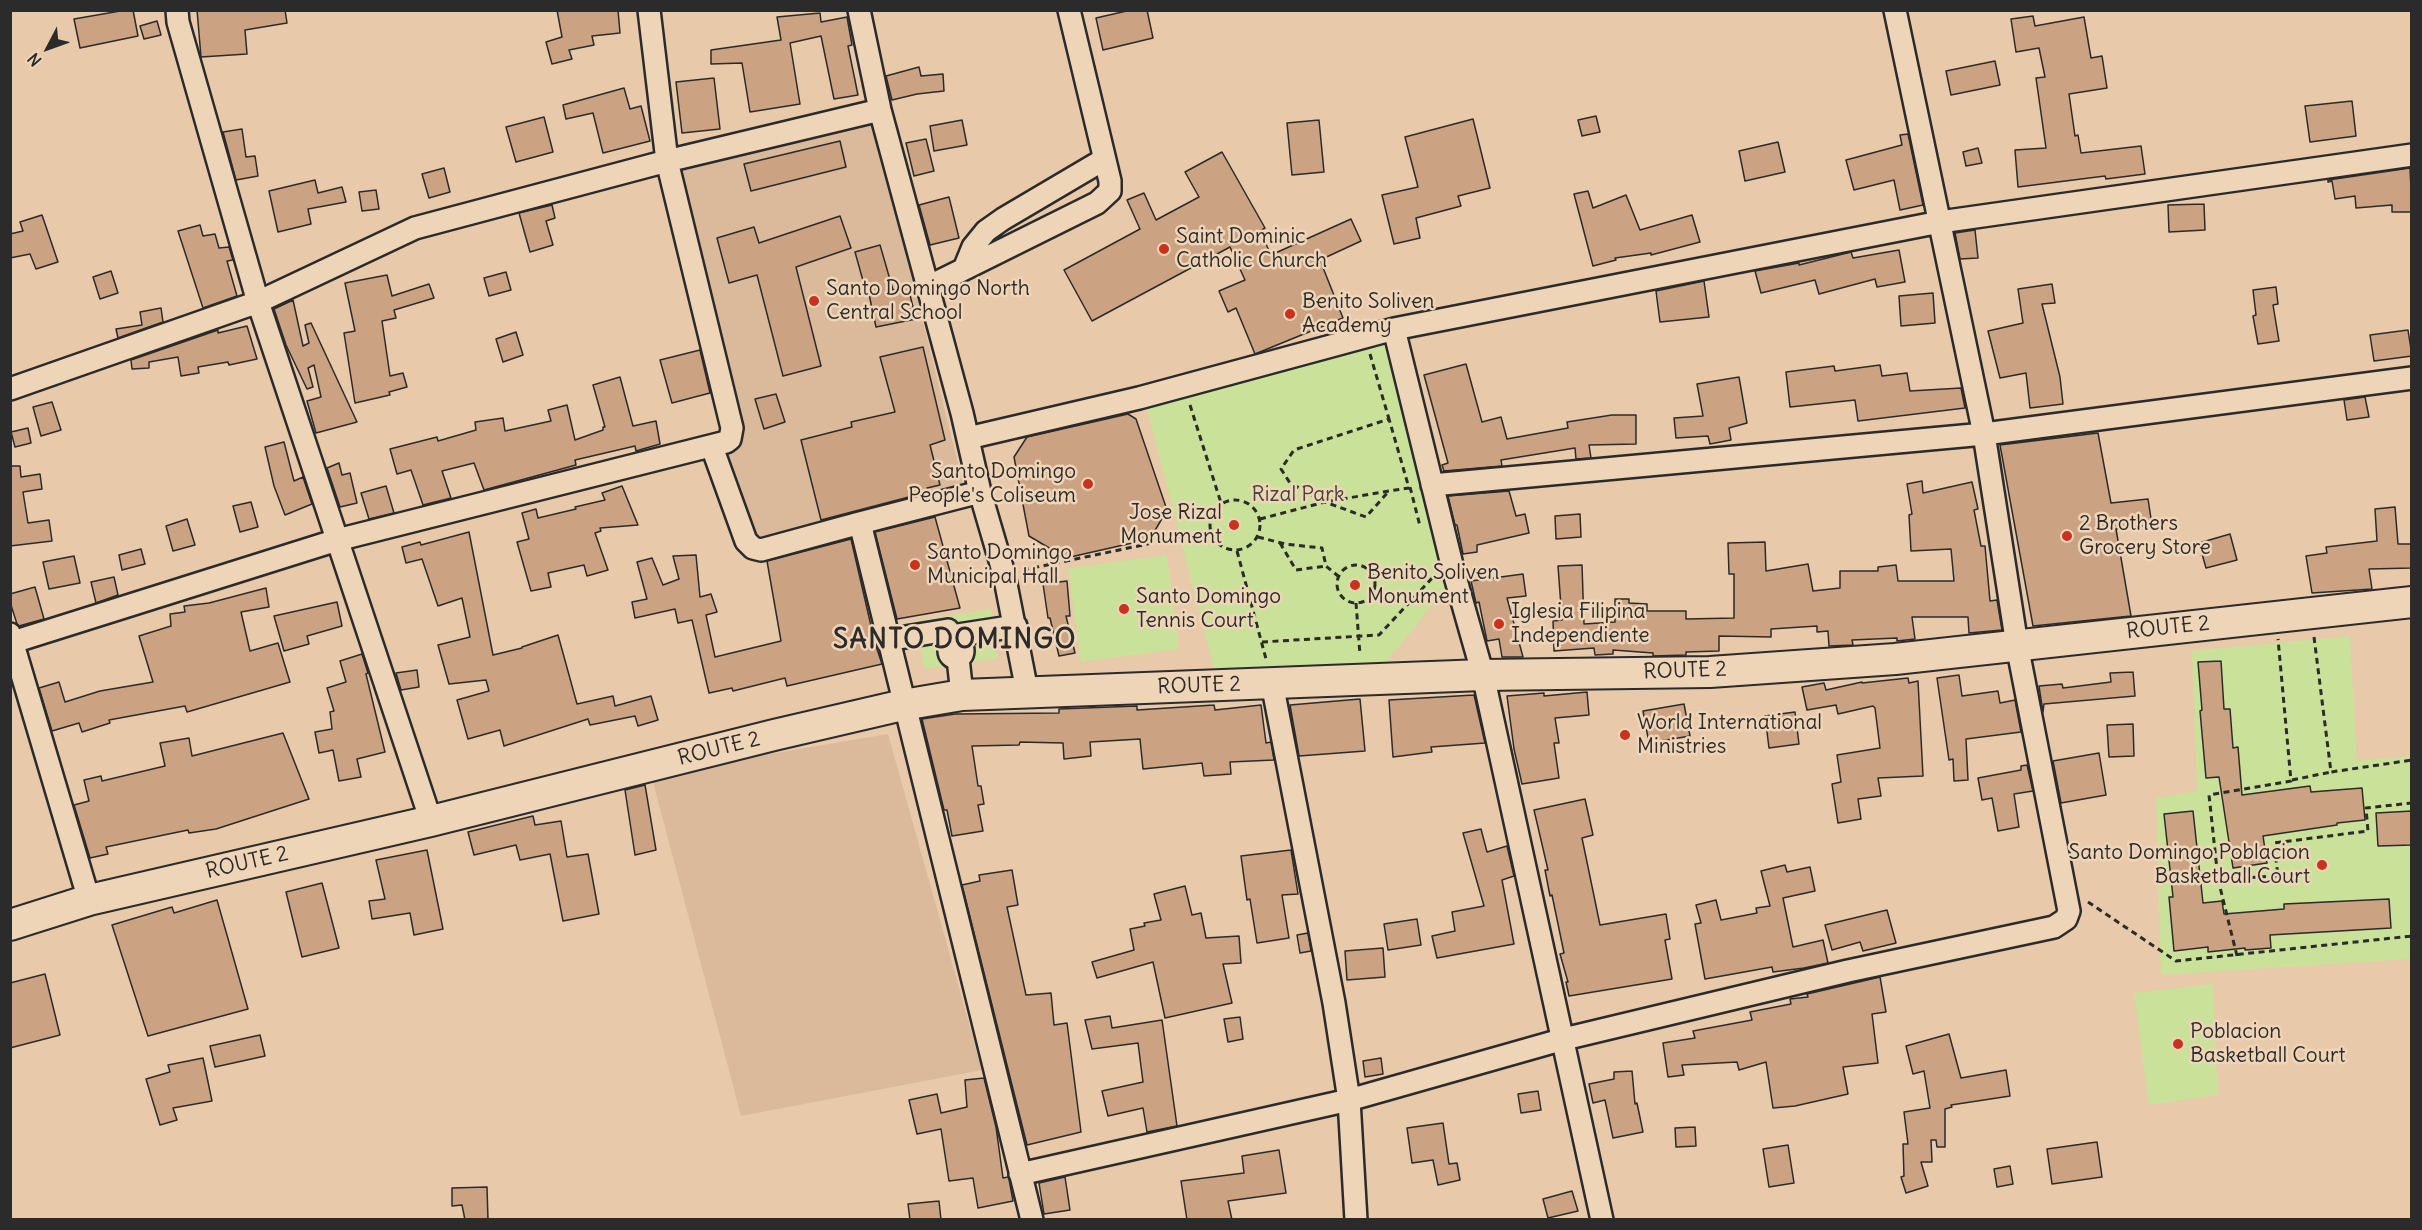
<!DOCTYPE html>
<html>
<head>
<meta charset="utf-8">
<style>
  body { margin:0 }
  #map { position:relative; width:2422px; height:1230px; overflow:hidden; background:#e8c9aa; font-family:Delius,sans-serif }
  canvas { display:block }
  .frame { position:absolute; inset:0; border:12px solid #2b2b2b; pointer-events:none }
  .north { position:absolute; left:18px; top:18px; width:60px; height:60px; -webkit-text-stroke:4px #efd5b7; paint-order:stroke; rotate:229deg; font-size:16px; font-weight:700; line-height:24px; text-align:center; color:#2b2b2b }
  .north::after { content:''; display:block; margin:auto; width:21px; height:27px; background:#2b2b2b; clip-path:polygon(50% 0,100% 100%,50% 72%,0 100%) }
</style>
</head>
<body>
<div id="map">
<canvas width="2422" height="1230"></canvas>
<div class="frame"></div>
<div class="north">N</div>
</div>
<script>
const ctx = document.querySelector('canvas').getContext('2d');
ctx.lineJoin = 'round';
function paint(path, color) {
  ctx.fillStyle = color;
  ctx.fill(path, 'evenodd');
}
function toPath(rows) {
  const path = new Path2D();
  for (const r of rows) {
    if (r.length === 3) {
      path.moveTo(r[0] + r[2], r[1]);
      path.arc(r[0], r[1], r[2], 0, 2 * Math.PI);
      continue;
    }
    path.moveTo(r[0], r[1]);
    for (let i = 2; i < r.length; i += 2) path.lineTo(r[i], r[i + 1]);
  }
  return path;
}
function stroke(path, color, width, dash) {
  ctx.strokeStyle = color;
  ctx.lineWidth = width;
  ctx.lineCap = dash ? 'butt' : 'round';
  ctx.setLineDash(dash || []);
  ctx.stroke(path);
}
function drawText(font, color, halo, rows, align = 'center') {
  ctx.font = font + ' Delius,sans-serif';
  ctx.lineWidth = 5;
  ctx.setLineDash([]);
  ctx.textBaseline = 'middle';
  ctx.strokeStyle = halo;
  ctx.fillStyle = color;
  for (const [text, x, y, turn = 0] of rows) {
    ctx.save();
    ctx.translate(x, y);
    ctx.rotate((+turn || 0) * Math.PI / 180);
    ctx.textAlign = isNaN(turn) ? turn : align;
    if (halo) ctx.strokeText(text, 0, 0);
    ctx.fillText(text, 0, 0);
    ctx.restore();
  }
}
paint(toPath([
  [874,124,963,484,753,539,722,452,739,434,681,168],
  [888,734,982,1070,741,1116,651,774]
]), '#dbba9c');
paint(toPath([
  [1389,337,1447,587,1378,673,1216,677,1145,401],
  [1167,555,1179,649,1081,662,1068,568],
  [991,609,998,658,924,669,917,621],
  [2350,636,2357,761,2411,756,2411,959,2161,975,2156,798,2197,791,2192,651],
  [2213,984,2218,1095,2149,1105,2134,993]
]), '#c9e198');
const building = toPath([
  [126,10,133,10,138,36,80,48,74,19,126,10],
  [197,10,285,10,287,23,245,30,247,54,201,57,197,10],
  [557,10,618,10,620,33,592,36,594,45,569,50,572,59,552,64,546,42,562,37,557,10],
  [1131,10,1147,10,1153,38,1103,50,1096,18,1131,10],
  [820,13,821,22,847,17,852,45,848,46,858,95,834,99,821,36,790,43,800,104,750,112,742,63,711,64,711,50,781,40,777,17,820,13],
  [2033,16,2035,26,2084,17,2091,58,2102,56,2107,88,2069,94,2075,136,2078,135,2081,153,2141,146,2145,174,2106,179,2105,176,2018,187,2015,150,2046,148,2036,78,2045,77,2039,48,2016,52,2011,19,2033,16],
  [157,21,161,35,144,39,140,26,157,21],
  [1995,61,2000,85,1951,95,1946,71,1995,61],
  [919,67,921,76,943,74,944,91,917,94,892,100,886,76,919,67],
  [714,78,720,129,682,133,676,82,714,78],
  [624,88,630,109,641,106,650,141,603,153,593,113,566,119,563,105,624,88],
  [2352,101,2356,136,2310,142,2305,106,2352,101],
  [1596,116,1600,132,1582,136,1578,120,1596,116],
  [544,117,553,152,516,162,506,127,544,117],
  [1473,119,1490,188,1458,196,1461,206,1416,218,1420,238,1394,244,1382,195,1418,187,1405,137,1473,119],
  [962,120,967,145,934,151,930,126,962,120],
  [1319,120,1324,172,1292,175,1287,123,1319,120],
  [242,129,246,157,255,156,258,176,236,180,223,132,242,129],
  [1908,134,1923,205,1900,210,1894,180,1854,190,1846,160,1902,145,1900,135,1908,134],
  [926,139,934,171,914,176,906,143,926,139],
  [840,141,846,167,751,191,744,164,840,141],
  [1778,142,1785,172,1745,181,1739,151,1778,142],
  [1978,148,1982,163,1966,166,1963,152,1978,148],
  [1222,152,1265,228,1260,231,1271,255,1351,219,1361,241,1320,260,1343,318,1255,354,1236,308,1228,312,1219,291,1245,280,1230,247,1092,321,1064,270,1140,229,1127,200,1144,193,1156,220,1199,197,1185,172,1222,152],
  [444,168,450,192,429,198,422,174,444,168],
  [2410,168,2412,212,2392,212,2392,205,2356,208,2355,196,2335,199,2332,181,2328,182,2328,180,2410,168],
  [315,180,318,193,342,187,346,202,308,209,311,224,278,232,269,191,315,180],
  [376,190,379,209,362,211,359,192,376,190],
  [1588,191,1593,208,1626,195,1640,230,1692,215,1700,242,1651,255,1651,253,1615,258,1616,260,1593,266,1574,194,1588,191],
  [949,197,959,238,930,245,919,205,949,197],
  [2204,204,2205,230,2169,232,2168,205,2204,204],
  [552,205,555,218,546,221,553,245,530,252,519,213,552,205],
  [42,215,58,262,36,269,30,254,10,258,10,234,23,231,20,222,42,215],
  [840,216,851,248,796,267,821,366,783,376,757,275,729,283,717,238,754,227,759,243,840,216],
  [200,225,203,236,215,234,219,248,229,247,233,260,227,261,237,296,203,308,178,231,200,225],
  [1975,230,1978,258,1960,259,1955,233,1975,230],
  [880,245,893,290,908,287,916,319,876,327,869,294,867,295,855,252,880,245],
  [1899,250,1905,282,1877,287,1875,279,1819,294,1815,280,1761,293,1755,271,1799,263,1799,265,1851,252,1853,258,1899,250],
  [111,271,118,293,100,299,93,277,111,271],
  [506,272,511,290,489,296,484,278,506,272],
  [387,275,392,296,429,284,434,298,394,310,396,318,382,321,390,376,403,373,407,387,389,392,390,395,355,403,344,333,355,331,345,283,387,275],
  [1704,281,1709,317,1660,322,1656,291,1704,281],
  [2052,284,2055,303,2042,304,2060,377,2063,404,2030,408,2026,373,2000,378,1988,331,2023,323,2018,289,2052,284],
  [2276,287,2278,304,2273,305,2279,341,2258,344,2253,316,2256,315,2253,290,2276,287],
  [1933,293,1935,323,1901,326,1899,296,1933,293],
  [293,300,303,346,309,343,305,325,311,323,357,422,316,433,307,401,321,397,314,365,308,368,313,387,307,389,286,345,274,309,293,300],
  [161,308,163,322,118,338,116,329,142,325,140,312,161,308],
  [247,326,257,359,229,365,228,362,198,367,199,373,181,376,178,357,149,362,149,368,132,369,131,360,218,330,218,333,247,326],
  [2408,330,2412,356,2374,361,2370,335,2408,330],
  [516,332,523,355,503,362,496,339,516,332],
  [923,347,945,440,930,445,940,485,927,488,928,492,821,520,801,440,852,427,851,422,895,412,880,357,923,347],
  [700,350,710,393,672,403,660,360,700,350],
  [1466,364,1482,422,1501,417,1507,439,1568,428,1567,422,1612,415,1636,415,1636,444,1589,445,1591,458,1576,459,1575,448,1501,460,1502,466,1444,471,1442,465,1448,463,1424,375,1466,364],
  [1880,365,1882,376,1907,373,1910,391,1961,388,1965,408,1858,421,1855,400,1790,407,1786,372,1834,366,1835,371,1880,365],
  [620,377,633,426,656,421,660,444,636,451,635,446,575,460,576,465,484,490,474,463,442,471,451,498,423,505,411,470,397,474,390,449,437,437,438,441,476,430,475,422,503,418,505,431,551,421,548,410,567,405,575,440,603,430,603,427,605,427,593,385,620,377],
  [1739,377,1747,423,1729,428,1731,440,1710,444,1708,436,1676,438,1674,418,1703,416,1697,384,1739,377],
  [776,394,785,422,764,429,755,399,776,394],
  [2365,397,2369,417,2347,420,2344,400,2365,397],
  [52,402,61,430,41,436,33,407,52,402],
  [1128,414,1136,419,1167,510,1150,539,1066,558,1029,536,1014,457,1027,437,1128,414],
  [28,428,31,443,15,447,11,432,28,428],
  [2098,433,2111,503,2148,499,2152,525,2116,529,2131,616,2033,626,2000,445,2098,433],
  [284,442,294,481,303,477,312,504,285,515,274,486,265,447,284,442],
  [339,463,342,475,350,473,357,503,340,507,327,468,339,463],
  [10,466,20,466,21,477,40,474,42,489,23,492,28,523,49,520,52,541,10,546,10,466],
  [1922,481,1923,493,1972,482,1978,509,1974,510,1981,546,1985,546,1990,601,1997,600,2002,630,1969,633,1968,617,1912,617,1915,639,1897,641,1897,638,1852,640,1853,645,1829,646,1828,631,1817,632,1817,626,1771,629,1771,637,1719,636,1719,651,1686,652,1686,655,1653,656,1653,653,1613,650,1613,654,1595,655,1594,648,1554,651,1553,621,1562,620,1558,566,1582,565,1584,624,1615,622,1615,599,1629,599,1629,603,1647,604,1647,611,1686,611,1686,619,1734,618,1734,574,1729,574,1728,543,1765,542,1766,571,1808,564,1813,591,1840,588,1840,571,1878,571,1878,567,1896,565,1898,581,1954,581,1951,549,1911,551,1909,515,1912,514,1907,484,1922,481],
  [386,486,394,513,369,519,361,493,386,486],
  [622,486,638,525,600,528,601,531,595,533,608,570,587,576,584,565,548,573,551,587,531,591,517,542,529,539,522,513,536,509,538,518,576,509,575,507,605,500,602,493,622,486],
  [1509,491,1516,516,1525,514,1529,533,1477,545,1477,552,1463,554,1457,525,1455,525,1448,496,1509,491],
  [251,502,258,527,240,532,233,506,251,502],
  [2395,507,2398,544,2412,544,2412,568,2369,569,2372,589,2312,593,2306,556,2327,553,2326,547,2377,541,2375,509,2395,507],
  [1580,514,1581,537,1556,539,1555,516,1580,514],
  [935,517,960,608,897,619,875,532,935,517],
  [187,519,195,545,173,551,166,526,187,519],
  [469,532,493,655,522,648,522,647,558,635,577,704,613,696,615,706,651,696,658,720,638,726,635,716,590,725,588,719,504,746,500,730,468,739,457,700,489,691,486,680,449,684,438,645,470,637,462,598,438,606,422,559,406,563,402,547,420,542,421,545,469,532],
  [2230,534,2237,560,2206,568,2199,543,2230,534],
  [851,539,875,643,882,664,787,686,785,678,733,691,732,688,709,693,692,620,678,623,675,609,635,618,632,602,647,599,637,562,652,558,663,585,679,579,673,556,696,555,700,597,711,594,717,612,706,615,715,657,781,641,767,561,851,539],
  [141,549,145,564,122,570,119,555,141,549],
  [74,556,80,583,49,589,43,562,74,556],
  [1523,574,1526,596,1507,598,1523,657,1502,657,1499,639,1487,641,1479,602,1476,603,1471,581,1523,574],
  [114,577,118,595,96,603,91,582,114,577],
  [1067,581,1070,616,1066,616,1075,653,1059,656,1050,618,1048,618,1043,584,1067,581],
  [35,587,44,619,19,626,17,624,10,602,10,594,35,587],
  [266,588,269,607,241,612,250,651,278,643,290,682,187,712,185,706,109,720,110,723,82,732,79,723,52,731,39,688,59,682,65,702,100,691,153,682,139,636,171,626,170,614,185,612,184,606,209,603,266,588],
  [337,602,342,626,307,636,309,644,284,651,274,616,337,602],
  [362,654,368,673,366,674,385,752,357,759,361,777,339,781,333,750,319,753,315,732,332,729,330,712,334,711,327,688,346,682,340,661,362,654],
  [2221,661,2224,709,2230,709,2233,748,2238,747,2242,795,2310,786,2311,792,2362,788,2365,820,2337,823,2337,825,2263,836,2267,863,2233,868,2219,777,2206,778,2200,711,2202,710,2198,662,2221,661],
  [417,670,419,687,401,690,396,673,417,670],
  [2133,672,2135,696,2044,704,2043,712,2039,686,2062,684,2063,688,2111,682,2110,673,2133,672],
  [1959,675,1962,696,1998,691,2000,703,2015,700,2021,732,1966,739,1968,780,1954,781,1953,759,1949,760,1937,678,1959,675],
  [1908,678,1909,683,1918,681,1923,776,1878,778,1881,796,1858,799,1861,819,1838,823,1832,784,1841,782,1837,755,1880,748,1875,708,1873,706,1838,714,1836,705,1807,710,1802,687,1824,683,1826,690,1862,682,1862,683,1908,678],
  [1587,692,1589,715,1555,718,1559,743,1554,743,1559,778,1522,784,1514,749,1507,696,1544,693,1544,696,1587,692],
  [1474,695,1485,743,1431,747,1432,752,1393,757,1389,700,1474,695],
  [1360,699,1365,751,1299,756,1290,705,1360,699],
  [1684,704,1690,736,1649,743,1643,711,1684,704],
  [1214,705,1215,710,1261,705,1266,743,1271,742,1274,760,1230,762,1231,774,1204,776,1202,763,1143,769,1140,739,1090,742,1091,756,1064,759,1063,743,1020,742,1019,745,972,746,978,786,981,786,984,804,978,805,983,831,952,836,947,810,944,810,922,719,955,714,1059,713,1059,709,1137,706,1137,710,1214,705],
  [1795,712,1799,744,1769,748,1765,716,1795,712],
  [2133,724,2134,756,2109,757,2107,725,2133,724],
  [283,733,309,799,216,829,189,833,188,830,106,847,108,854,90,858,74,805,89,801,84,780,101,776,102,781,165,766,160,743,189,738,192,756,283,733],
  [2099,753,2106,795,2061,803,2053,761,2099,753],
  [2027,765,2033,791,2014,794,2019,827,1998,831,1992,798,1982,800,1978,778,2021,770,2021,766,2027,765],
  [645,785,656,850,635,855,625,790,645,785],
  [1585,799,1593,835,1582,838,1600,925,1666,914,1670,939,1665,940,1672,979,1569,996,1566,982,1568,982,1560,954,1564,953,1552,895,1550,896,1545,870,1548,870,1534,810,1585,799],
  [2193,811,2203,903,2222,901,2224,914,2284,909,2284,904,2389,899,2391,928,2270,935,2271,948,2245,950,2245,948,2208,952,2208,947,2174,951,2169,897,2173,897,2164,814,2193,811],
  [2412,811,2412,845,2378,846,2376,813,2412,811],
  [533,816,535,825,561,821,567,857,588,854,599,914,563,921,550,854,520,860,516,845,474,855,468,832,533,816],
  [1481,829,1487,852,1507,846,1514,876,1502,880,1514,944,1437,958,1432,936,1455,931,1452,912,1484,906,1463,833,1481,829],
  [427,850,443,929,414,935,410,913,372,919,369,901,385,899,376,860,427,850],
  [1291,850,1298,894,1282,895,1289,938,1257,943,1250,899,1247,900,1241,856,1291,850],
  [1785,865,1787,872,1810,867,1815,891,1783,898,1793,947,1823,940,1828,963,1804,968,1773,972,1772,967,1705,979,1695,924,1701,923,1696,905,1716,900,1721,920,1757,913,1756,908,1770,906,1761,871,1785,865],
  [1012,870,1018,905,1007,907,1026,995,1051,993,1054,1025,1067,1023,1081,1132,1027,1145,962,885,980,881,979,875,1012,870],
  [322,883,339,948,302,957,286,892,322,883],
  [1185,886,1192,915,1201,913,1206,938,1239,936,1241,963,1223,964,1232,1003,1165,1018,1153,962,1097,978,1092,962,1134,950,1130,929,1145,926,1144,923,1161,920,1154,894,1185,886],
  [217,900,248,1009,148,1036,112,925,172,907,174,913,217,900],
  [1887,910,1896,943,1863,951,1860,942,1832,950,1825,925,1887,910],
  [1417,919,1421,945,1388,950,1384,924,1417,919],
  [1308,933,1311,951,1300,953,1297,935,1308,933],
  [1383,948,1385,977,1347,980,1345,951,1383,948],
  [45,974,60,1035,10,1048,10,983,45,974],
  [1880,977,1886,1012,1872,1014,1878,1063,1843,1067,1848,1094,1795,1106,1773,1108,1766,1062,1739,1070,1737,1062,1682,1065,1684,1075,1668,1077,1663,1043,1695,1038,1693,1031,1752,1020,1750,1012,1791,1004,1790,999,1808,997,1807,994,1880,977],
  [1110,1016,1112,1028,1162,1020,1177,1126,1147,1132,1143,1108,1108,1116,1102,1091,1143,1082,1138,1043,1092,1049,1085,1020,1110,1016],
  [1240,1017,1243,1039,1228,1042,1224,1019,1240,1017],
  [1949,1034,1961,1078,2006,1070,2010,1096,1951,1105,1952,1107,1945,1109,1945,1147,1937,1147,1936,1140,1931,1140,1932,1162,1921,1162,1928,1186,1906,1193,1901,1177,1904,1176,1903,1144,1908,1144,1904,1112,1930,1108,1924,1071,1913,1074,1906,1046,1949,1034],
  [260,1035,265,1056,215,1067,210,1046,260,1035],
  [203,1058,212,1101,173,1108,177,1120,160,1125,146,1079,170,1072,168,1065,203,1058],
  [1381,1058,1383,1074,1365,1077,1363,1061,1381,1058],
  [1632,1071,1635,1104,1637,1103,1643,1132,1613,1138,1605,1100,1593,1103,1589,1084,1614,1079,1614,1072,1632,1071],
  [984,1078,996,1127,1003,1178,1008,1177,1009,1179,1013,1201,978,1208,973,1178,949,1181,941,1129,917,1134,909,1100,937,1094,941,1113,967,1107,965,1080,984,1078],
  [1538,1091,1541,1110,1521,1113,1518,1094,1538,1091],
  [1443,1123,1449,1164,1457,1163,1460,1180,1438,1185,1433,1160,1412,1163,1407,1128,1443,1123],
  [1695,1127,1696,1146,1676,1147,1675,1128,1695,1127],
  [2097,1142,2102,1177,2052,1184,2047,1149,2097,1142],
  [1788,1145,1794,1183,1769,1187,1763,1149,1788,1145],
  [1279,1150,1286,1193,1228,1201,1232,1220,1187,1220,1181,1181,1244,1173,1242,1156,1279,1150],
  [2010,1166,2013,1184,1997,1187,1994,1169,2010,1166],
  [1065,1177,1070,1210,1044,1214,1039,1183,1065,1177],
  [487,1187,488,1220,465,1220,462,1205,452,1206,452,1188,487,1187],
  [1572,1191,1578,1211,1548,1218,1543,1199,1572,1191],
  [939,1201,941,1220,910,1220,908,1204,939,1201]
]);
paint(building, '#cba282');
stroke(building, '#2b2b2b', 1.5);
const minor = toPath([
  [177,10,178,22,258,302,431,821],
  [859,10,880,110,962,413,980,492,1004,574,1027,691],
  [964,269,973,247,986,231,1003,219,1103,160],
  [926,288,1097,203,1110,191,1110,181,1069,10],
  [1394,329,1454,573,1483,675,1602,1220],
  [10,389,258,302,415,228,667,161,880,110],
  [968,438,1139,398,1394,329,1940,222,2412,155],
  [712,447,746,541,753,548,761,550,860,523],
  [1432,485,1984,434,2412,378],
  [980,492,860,523,1032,1220],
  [10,634,89,900],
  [958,635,1016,626],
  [887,640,948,630],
  [13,642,337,540,726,442,730,439,732,428,667,161,649,10],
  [956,651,7],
  [958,658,962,695],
  [1272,683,1334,1003,1349,1100,1356,1220],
  [1020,1174,1349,1100,1564,1039,1848,971,2054,927,2066,919,2069,911,2017,645,1984,434,1895,10]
]);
const highway = toPath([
  [10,925,89,900,431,821,774,735,903,705,962,695,1483,675,1710,672,1895,659,2412,602]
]);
stroke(minor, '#2b2b2b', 26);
stroke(highway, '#2b2b2b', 34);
stroke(toPath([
  [1370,354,1389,419],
  [1190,405,1221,503],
  [1410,487,1420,526],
  [1235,525,25],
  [1260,519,1325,502,1389,491,1409,488,1389,419,1294,450,1281,469,1290,483,1325,502,1366,517,1389,491],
  [1258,537,1285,544,1322,548,1326,566,1338,576],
  [1280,543,1296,570,1326,566],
  [1237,551,1266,659],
  [1356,584,19],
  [1023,570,1210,531],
  [1356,603,1360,655],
  [2314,637,2331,772,2412,760],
  [1262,642,1379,635,1435,575],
  [2292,780,2331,772],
  [2218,879,2278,876,2274,843,2368,831,2366,808,2412,803],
  [2088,902,2176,961,2412,936],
  [2237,956,2218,879,2209,795,2291,781,2278,639]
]), '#2b2b2b', 3, [6, 4.5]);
stroke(minor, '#efd5b7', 21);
stroke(highway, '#efd5b7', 30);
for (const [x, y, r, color] of [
  [1164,249,6,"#c8321e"],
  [814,301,6,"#c8321e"],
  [1290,314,6,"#c8321e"],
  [1088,484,6,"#c8321e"],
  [1234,525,6,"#c8321e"],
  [2067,536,6,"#c8321e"],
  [915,565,6,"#c8321e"],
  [1355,585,6,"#c8321e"],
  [1124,609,6,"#c8321e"],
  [1499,624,6,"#c8321e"],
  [1625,735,6,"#c8321e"],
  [2322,865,6,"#c8321e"],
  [2178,1044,6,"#c8321e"]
]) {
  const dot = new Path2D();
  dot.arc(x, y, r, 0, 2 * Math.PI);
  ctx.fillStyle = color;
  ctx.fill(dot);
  stroke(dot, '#efd5b7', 2);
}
drawText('21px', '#2b2b2b', '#efd5b7', [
  ["Saint Dominic",1176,237],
  ["Catholic Church",1176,261],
  ["Santo Domingo North",826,289],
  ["Central School",826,313],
  ["Benito Soliven",1302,302],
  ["Academy",1302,326],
  ["Santo Domingo",1076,472,"right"],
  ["People's Coliseum",1076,496,"right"],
  ["Jose Rizal",1222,513,"right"],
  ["Monument",1222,537,"right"],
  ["2 Brothers",2079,524],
  ["Grocery Store",2079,548],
  ["Santo Domingo",927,553],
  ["Municipal Hall",927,577],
  ["Benito Soliven",1367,573],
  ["Monument",1367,597],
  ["Santo Domingo",1136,597],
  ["Tennis Court",1136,621],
  ["Iglesia Filipina",1511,612],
  ["Independiente",1511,636],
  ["World International",1637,723],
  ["Ministries",1637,747],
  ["Santo Domingo Poblacion",2310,853,"right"],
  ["Basketball Court",2310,877,"right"],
  ["Poblacion",2190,1032],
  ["Basketball Court",2190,1056]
], 'left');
drawText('21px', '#43463b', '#efd5b7', [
  ["Rizal Park",1298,495]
]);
drawText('21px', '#2b2b2b', '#efd5b7', [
  ["ROUTE 2",2168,628,-6],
  ["ROUTE 2",1685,671,-2],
  ["ROUTE 2",1199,686,-2],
  ["ROUTE 2",719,749,-14],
  ["ROUTE 2",247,863,-13]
]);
ctx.letterSpacing = '1.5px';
drawText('bold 27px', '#2b2b2b', '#efd5b7', [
  ["SANTO DOMINGO",955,640]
]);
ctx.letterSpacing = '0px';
</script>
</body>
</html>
